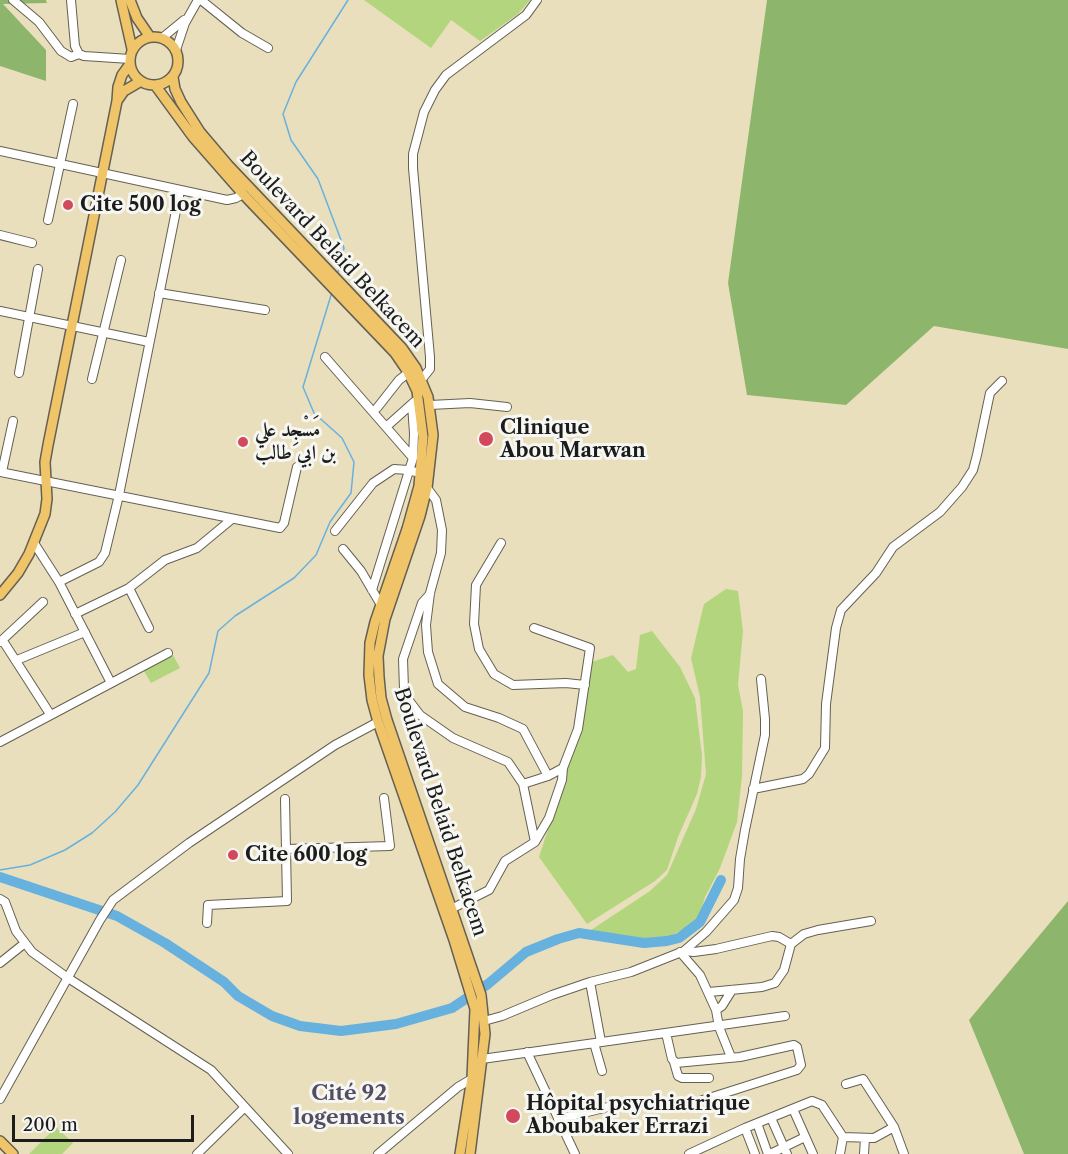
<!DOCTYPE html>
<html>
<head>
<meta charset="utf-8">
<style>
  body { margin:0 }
  #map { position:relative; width:1068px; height:1154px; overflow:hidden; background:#eadfbc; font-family:"Libre Caslon Text",serif }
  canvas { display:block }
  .scale { position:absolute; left:12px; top:1115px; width:182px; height:27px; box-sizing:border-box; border:3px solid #1c1c1c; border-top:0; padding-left:8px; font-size:18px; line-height:21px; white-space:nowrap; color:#1c1c1c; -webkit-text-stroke:4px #f6f6f2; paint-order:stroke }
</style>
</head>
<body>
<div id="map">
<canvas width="1068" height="1154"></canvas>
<div class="scale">200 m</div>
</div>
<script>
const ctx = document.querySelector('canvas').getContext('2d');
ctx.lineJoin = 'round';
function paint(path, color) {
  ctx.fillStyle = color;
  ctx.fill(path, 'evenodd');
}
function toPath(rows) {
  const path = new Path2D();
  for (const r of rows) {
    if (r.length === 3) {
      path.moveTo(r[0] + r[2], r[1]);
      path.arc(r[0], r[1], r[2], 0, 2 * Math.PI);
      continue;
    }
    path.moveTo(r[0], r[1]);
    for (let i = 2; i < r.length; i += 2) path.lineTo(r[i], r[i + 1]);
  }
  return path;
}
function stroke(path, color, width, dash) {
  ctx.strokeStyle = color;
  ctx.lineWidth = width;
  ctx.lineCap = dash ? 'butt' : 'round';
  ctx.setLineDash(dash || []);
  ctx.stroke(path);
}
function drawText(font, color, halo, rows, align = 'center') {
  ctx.font = font + ' "Libre Caslon Text",Amiri,serif';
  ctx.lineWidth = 6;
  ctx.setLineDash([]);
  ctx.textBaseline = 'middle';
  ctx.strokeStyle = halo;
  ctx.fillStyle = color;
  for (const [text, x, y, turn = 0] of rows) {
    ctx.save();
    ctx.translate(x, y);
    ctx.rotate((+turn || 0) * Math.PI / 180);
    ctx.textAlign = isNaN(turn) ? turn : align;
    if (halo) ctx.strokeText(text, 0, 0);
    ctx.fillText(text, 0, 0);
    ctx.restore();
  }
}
paint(toPath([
  [364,0,530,0,518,14,480,41,451,20,431,48],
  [726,589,738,591,743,631,738,685,743,711,742,776,737,822,720,868,705,897,699,917,693,924,671,936,644,940,588,932,650,891,667,875,696,809,706,774,700,697,691,658,704,604],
  [652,631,680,667,695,698,702,756,701,777,697,794,678,837,667,870,655,881,587,924,539,857,582,725,589,663,613,655,628,672,636,669,640,635],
  [173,655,180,668,151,683,144,671],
  [56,1127,73,1143,62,1154,29,1154]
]), '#b2d57d');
paint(toPath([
  [0,0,46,0,47,3,3,4,46,50,46,81,0,66],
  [767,0,1068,0,1068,349,934,326,846,405,747,395,728,283],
  [1068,901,1068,1154,1024,1154,969,1020]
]), '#8db66c');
stroke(toPath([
  [337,276,344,248,318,179,291,140,283,114,296,82,348,0],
  [0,870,30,865,65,850,92,833,115,812,138,785,209,673,218,631,235,616,294,578,316,555,330,522,351,493,354,462,342,438,314,413,303,387,332,292]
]), '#67b1df', 1.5);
stroke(toPath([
  [0,877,117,916,165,943,224,982,238,996,272,1016,300,1026,341,1031,396,1024,452,1008,488,984,526,952,558,939,579,933,644,943,667,941,679,938,700,922,721,880]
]), '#67b1df', 10);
const minor = toPath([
  [13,0,39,22,61,51,71,57,79,54],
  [71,0,75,46,79,54,84,56,130,59],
  [201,0,242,33,268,48],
  [162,38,184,20],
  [176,50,185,23,198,0],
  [0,151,227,200,236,198,243,194],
  [48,220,73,104],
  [0,235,32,243],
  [159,293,265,310],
  [0,311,149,342],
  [325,357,413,458,372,590],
  [19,373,38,269],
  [92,379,121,260],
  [417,382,422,379,430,369,430,357,413,168,413,154,424,112,435,90,446,75,526,15,537,0],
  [412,404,414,434,413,458],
  [430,405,470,403,507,407],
  [377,408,399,380,412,370],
  [386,427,414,402],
  [0,472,280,528,284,523,297,467],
  [2,472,13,421],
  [427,488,436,500,442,530,441,553,430,593,426,625,428,652,438,684,465,707,499,718,523,729,548,776],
  [335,531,373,483,394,469,408,470,420,473],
  [34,543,59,582,111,683],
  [501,543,476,585,474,624,479,649,494,674,513,685,566,683,585,685],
  [343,549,361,571,381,605],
  [59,582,99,562,105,553,119,495,180,191],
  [129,588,165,560,197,548,232,519],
  [430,594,422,603,403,659,404,689,407,698,420,715,453,738,508,762,523,784],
  [75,614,129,588,149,628],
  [3,641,50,714],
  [0,642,43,602],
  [17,660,85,632],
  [0,742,168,653],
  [753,789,803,779,809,774,825,748,826,704,836,628,841,610,876,573,893,547,940,512,962,487,973,470,977,455,990,393,1002,381],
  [535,842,549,818,562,780,563,768],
  [287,849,390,846,384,798],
  [0,899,5,902,16,931,32,952,68,978,211,1070,288,1154],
  [449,910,489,890,505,861,535,842,523,784,548,776,563,768,578,729,590,648,534,628],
  [207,923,208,905,287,901,285,799],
  [684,951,694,952,716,949,772,936,779,937,791,944,804,934,818,930,871,921],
  [680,952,700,975,716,1010,722,1006,732,990],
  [0,963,25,943],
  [590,982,601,1042],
  [709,992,762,987,775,983,784,970,791,944],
  [716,1010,719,1027,731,1057],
  [484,1021,502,1016,552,995,590,982,631,972,684,951,706,932,734,900,738,888,740,859,745,830,765,735,765,719,761,679],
  [666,1033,672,1059,676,1063,740,1057,794,1045,797,1047,801,1065,797,1070,684,1106],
  [594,1043,602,1071],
  [527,1052,575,1154],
  [482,1059,785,1016],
  [674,1062,678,1076,682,1078,709,1078],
  [846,1084,863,1079,894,1127],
  [0,1099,100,920,113,900,189,843,335,745,378,722],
  [793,1109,813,1154],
  [771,1118,787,1154],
  [558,1119,625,1103],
  [757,1123,768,1154],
  [745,1128,755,1154],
  [843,1137,874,1138,894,1127,904,1154],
  [197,1154,245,1107],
  [378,1154,458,1087,475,1077],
  [689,1154,745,1128,812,1101,822,1105,843,1137,840,1154],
  [770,1154,805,1137],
  [864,1154,865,1138]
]);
const major = toPath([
  [121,0,132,49],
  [130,0,137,18,150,37],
  [154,61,24],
  [173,77,175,89,181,102,200,132,228,165,402,348,416,368,428,397,433,435,427,488,420,516,385,619,378,656,379,677,381,698,387,720,481,995,485,1034,470,1154],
  [155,85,193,137,243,194,395,353,408,372,417,391,423,437,419,486,407,529,375,622,370,643,369,675,372,700,378,722,454,940,475,1009,472,1078,460,1154],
  [117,101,124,91,141,81],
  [0,595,18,573,29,554,45,514,47,499,45,462,48,445,117,101,118,87,122,75,130,64],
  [0,1141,13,1154]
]);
stroke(minor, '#646054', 10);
stroke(major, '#646054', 12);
stroke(minor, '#fff', 8);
stroke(major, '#f0c469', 9);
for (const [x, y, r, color] of [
  [68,205,6,"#d1495b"],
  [486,439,8,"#d1495b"],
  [243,442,6,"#d1495b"],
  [233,855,6,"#d1495b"],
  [513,1116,8,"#d1495b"]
]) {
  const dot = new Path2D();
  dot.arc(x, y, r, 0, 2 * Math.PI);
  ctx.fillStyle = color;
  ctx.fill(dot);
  stroke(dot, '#f6f6f2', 2);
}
drawText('bold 20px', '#1c1c1c', '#f6f6f2', [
  ["Cite 500 log",80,205],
  ["Clinique",500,428],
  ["Abou Marwan",500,451],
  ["مَسْجِد علي",255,430],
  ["بن ابي طالب",255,453],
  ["Cite 600 log",245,855],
  ["Hôpital psychiatrique",526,1104],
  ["Aboubaker Errazi",526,1127]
], 'left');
drawText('20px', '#1c1c1c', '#f6f6f2', [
  ["Boulevard Belaid Belkacem",332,250,47],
  ["Boulevard Belaid Belkacem",440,812,72]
]);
drawText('bold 21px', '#524d63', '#f6f6f2', [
  ["Cité 92",349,1094],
  ["logements",349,1118]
]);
</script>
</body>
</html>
